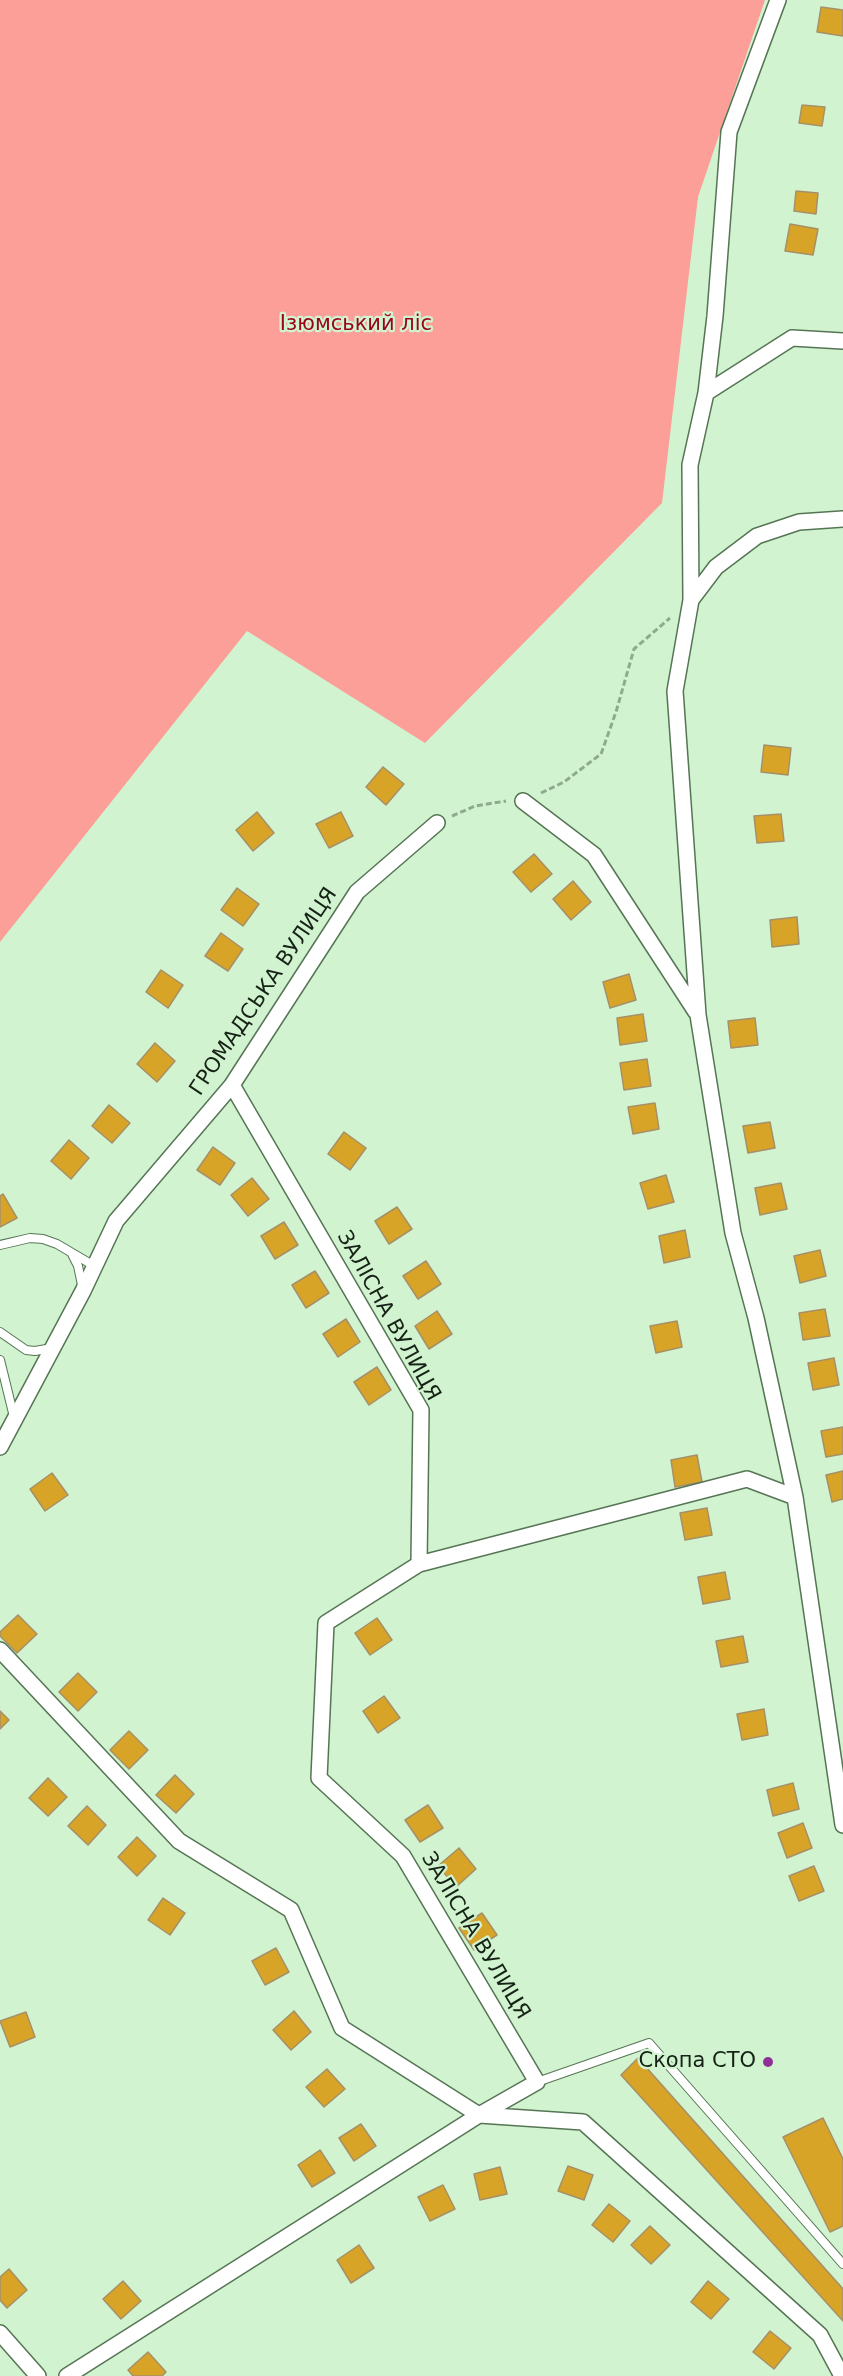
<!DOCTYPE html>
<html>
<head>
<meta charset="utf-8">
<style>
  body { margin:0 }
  canvas { display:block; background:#d1f3cf }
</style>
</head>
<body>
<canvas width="843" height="2376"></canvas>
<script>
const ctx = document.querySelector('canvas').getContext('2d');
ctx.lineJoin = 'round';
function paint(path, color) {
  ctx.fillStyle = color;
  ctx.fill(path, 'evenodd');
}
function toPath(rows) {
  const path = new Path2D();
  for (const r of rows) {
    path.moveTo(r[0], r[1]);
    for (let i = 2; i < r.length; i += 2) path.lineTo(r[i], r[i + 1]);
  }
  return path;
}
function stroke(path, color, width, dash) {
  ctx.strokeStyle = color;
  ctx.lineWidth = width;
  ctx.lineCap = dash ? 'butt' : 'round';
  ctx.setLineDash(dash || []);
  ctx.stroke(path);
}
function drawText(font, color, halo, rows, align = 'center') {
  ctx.font = font + ' "DejaVu Sans",sans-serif';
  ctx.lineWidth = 4.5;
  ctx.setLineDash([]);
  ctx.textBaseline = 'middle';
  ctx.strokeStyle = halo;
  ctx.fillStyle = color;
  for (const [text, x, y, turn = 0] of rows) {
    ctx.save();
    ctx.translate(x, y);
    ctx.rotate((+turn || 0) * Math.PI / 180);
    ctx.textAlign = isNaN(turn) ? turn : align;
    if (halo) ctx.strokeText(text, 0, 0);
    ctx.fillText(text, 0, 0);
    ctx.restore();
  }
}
paint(toPath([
  [0,0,765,0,698,197,662,503,425,743,247,631,0,942]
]), '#fc9f99');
const building = toPath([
  [821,7,843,10,843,36,817,32,821,7],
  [802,105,825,107,822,126,799,123,802,105],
  [796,191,818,193,816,214,794,211,796,191],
  [790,224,818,229,813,255,785,251,790,224],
  [764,745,791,748,788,775,761,772,764,745],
  [383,767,404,784,386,805,366,787,383,767],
  [257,812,274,833,253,851,236,830,257,812],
  [341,812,353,836,329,848,316,824,341,812],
  [781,814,784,841,757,843,754,816,781,814],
  [534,854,552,874,531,892,513,872,534,854],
  [573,881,591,902,571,920,553,899,573,881],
  [237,888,259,904,243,926,221,910,237,888],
  [797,917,799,944,772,947,770,920,797,917],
  [221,933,243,949,228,971,205,956,221,933],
  [161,970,183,985,168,1008,146,992,161,970],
  [629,974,636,1000,610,1008,603,982,629,974],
  [643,1014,647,1041,620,1045,617,1018,643,1014],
  [755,1018,758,1045,731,1048,728,1021,755,1018],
  [155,1043,175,1061,157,1082,137,1064,155,1043],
  [647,1059,651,1086,624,1090,620,1063,647,1059],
  [655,1103,659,1129,633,1134,628,1107,655,1103],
  [109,1105,130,1123,112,1143,92,1126,109,1105],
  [770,1122,775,1148,748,1153,743,1126,770,1122],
  [344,1132,366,1148,350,1170,328,1154,344,1132],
  [69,1140,89,1158,71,1179,51,1161,69,1140],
  [213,1147,235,1163,220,1185,197,1170,213,1147],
  [666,1175,674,1202,648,1209,640,1183,666,1175],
  [252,1178,269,1199,248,1216,231,1195,252,1178],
  [781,1183,787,1209,760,1215,755,1188,781,1183],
  [3,1194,17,1218,0,1227,0,1196,3,1194],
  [397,1207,412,1229,389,1244,375,1221,397,1207],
  [284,1222,298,1245,275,1259,261,1236,284,1222],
  [685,1230,690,1257,664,1263,659,1236,685,1230],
  [820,1250,826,1276,800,1283,794,1256,820,1250],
  [426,1261,441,1284,418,1299,403,1276,426,1261],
  [315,1271,329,1293,306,1308,292,1285,315,1271],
  [825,1309,830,1336,803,1340,799,1313,825,1309],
  [437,1311,452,1334,429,1349,415,1326,437,1311],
  [346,1319,360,1342,338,1357,323,1334,346,1319],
  [677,1321,682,1347,656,1353,650,1326,677,1321],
  [834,1358,839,1385,813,1390,808,1363,834,1358],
  [377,1367,391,1390,369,1405,354,1382,377,1367],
  [843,1427,843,1454,826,1457,821,1431,843,1427],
  [697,1455,702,1482,675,1487,671,1460,697,1455],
  [843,1471,843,1499,832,1502,826,1475,843,1471],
  [52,1473,68,1495,45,1511,30,1489,52,1473],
  [707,1508,712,1535,685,1540,680,1513,707,1508],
  [725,1572,730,1599,703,1604,698,1577,725,1572],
  [18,1615,37,1634,17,1653,0,1636,0,1632,18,1615],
  [377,1618,392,1640,370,1655,355,1633,377,1618],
  [743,1636,748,1662,721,1667,716,1641,743,1636],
  [78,1673,97,1692,78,1711,59,1692,78,1673],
  [384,1696,400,1718,378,1733,363,1711,384,1696],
  [764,1709,768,1735,742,1740,737,1714,764,1709],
  [0,1711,9,1720,0,1729,0,1711],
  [129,1731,148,1750,129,1769,110,1750,129,1731],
  [175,1775,194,1794,176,1813,156,1795,175,1775],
  [48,1778,67,1797,48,1816,29,1798,48,1778],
  [793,1783,799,1809,773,1816,767,1790,793,1783],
  [428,1805,443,1828,420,1842,405,1820,428,1805],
  [87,1806,106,1825,88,1845,68,1826,87,1806],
  [803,1823,812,1848,787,1858,778,1833,803,1823],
  [137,1837,156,1856,137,1876,118,1857,137,1837],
  [459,1848,476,1869,456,1887,438,1866,459,1848],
  [814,1866,824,1891,799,1901,789,1876,814,1866],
  [163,1898,185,1913,170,1935,148,1920,163,1898],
  [482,1913,497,1935,474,1950,459,1928,482,1913],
  [276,1948,289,1972,265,1985,252,1961,276,1948],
  [294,2011,311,2032,291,2050,273,2030,294,2011],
  [26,2012,35,2037,10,2047,0,2021,26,2012],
  [638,2058,843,2289,843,2321,621,2075,638,2058],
  [327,2069,345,2089,324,2107,306,2087,327,2069],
  [823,2118,843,2159,843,2226,830,2232,783,2137,823,2118],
  [361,2124,376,2146,354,2161,339,2138,361,2124],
  [320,2150,335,2173,312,2187,298,2165,320,2150],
  [568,2166,593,2175,584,2200,558,2191,568,2166],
  [500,2167,507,2194,480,2200,474,2174,500,2167],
  [443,2185,455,2209,430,2221,418,2197,443,2185],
  [609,2204,630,2221,613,2242,592,2225,609,2204],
  [650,2226,670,2245,651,2264,631,2245,650,2226],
  [359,2245,374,2268,351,2283,337,2260,359,2245],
  [9,2269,27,2290,7,2308,0,2300,0,2277,9,2269],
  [123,2281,141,2301,121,2319,103,2299,123,2281],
  [708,2281,729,2299,711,2319,691,2302,708,2281],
  [770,2331,791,2348,774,2369,753,2352,770,2331],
  [148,2352,166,2372,162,2376,133,2376,128,2370,148,2352]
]);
paint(building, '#d8a428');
stroke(building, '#a59068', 1.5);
const service = toPath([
  [0,1245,30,1238,43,1239,57,1244,96,1267],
  [72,1254,78,1266,82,1285],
  [0,1332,26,1350,35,1351,52,1348],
  [0,1360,14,1417],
  [537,2082,649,2043,843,2264]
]);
const minor = toPath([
  [778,0,729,132,715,316,706,393,690,465,691,600,675,691,698,1015,733,1233,756,1318,795,1497,843,1825],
  [706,393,792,338,843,341],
  [691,600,716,567,757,536,799,522,843,519],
  [523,801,594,855,696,1012],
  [232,1085,421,1410,419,1564],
  [0,1447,83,1291,116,1221,232,1085,357,892,437,823],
  [0,1650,179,1841,291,1910,342,2028,479,2115,583,2122,820,2335,842,2376],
  [0,2333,38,2376],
  [67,2376,479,2115,537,2082,403,1856,319,1778,326,1623,419,1564,747,1479,795,1497]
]);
stroke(service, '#567555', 10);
stroke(minor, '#567555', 18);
stroke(toPath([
  [541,793,564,782,601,754,616,712,634,649,670,618],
  [452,816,475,806,506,801]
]), '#8faa8e', 3, [6, 3]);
stroke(service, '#fff', 8);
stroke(minor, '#fff', 15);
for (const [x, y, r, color] of [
  [768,2062,6,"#8f3099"]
]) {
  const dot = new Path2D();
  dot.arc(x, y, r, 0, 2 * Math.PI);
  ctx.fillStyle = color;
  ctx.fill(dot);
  stroke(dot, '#d1f3cf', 2);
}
drawText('21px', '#99041b', '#d1f3cf', [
  ["Ізюмський ліс",356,325]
]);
drawText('21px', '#152215', '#d1f3cf', [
  ["ГРОМАДСЬКА ВУЛИЦЯ",264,992,-56],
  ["ЗАЛІСНА ВУЛИЦЯ",388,1316,61],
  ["ЗАЛІСНА ВУЛИЦЯ",475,1936,59]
]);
drawText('21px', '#152215', '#d1f3cf', [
  ["Скопа СТО",756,2062]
], 'right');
</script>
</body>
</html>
